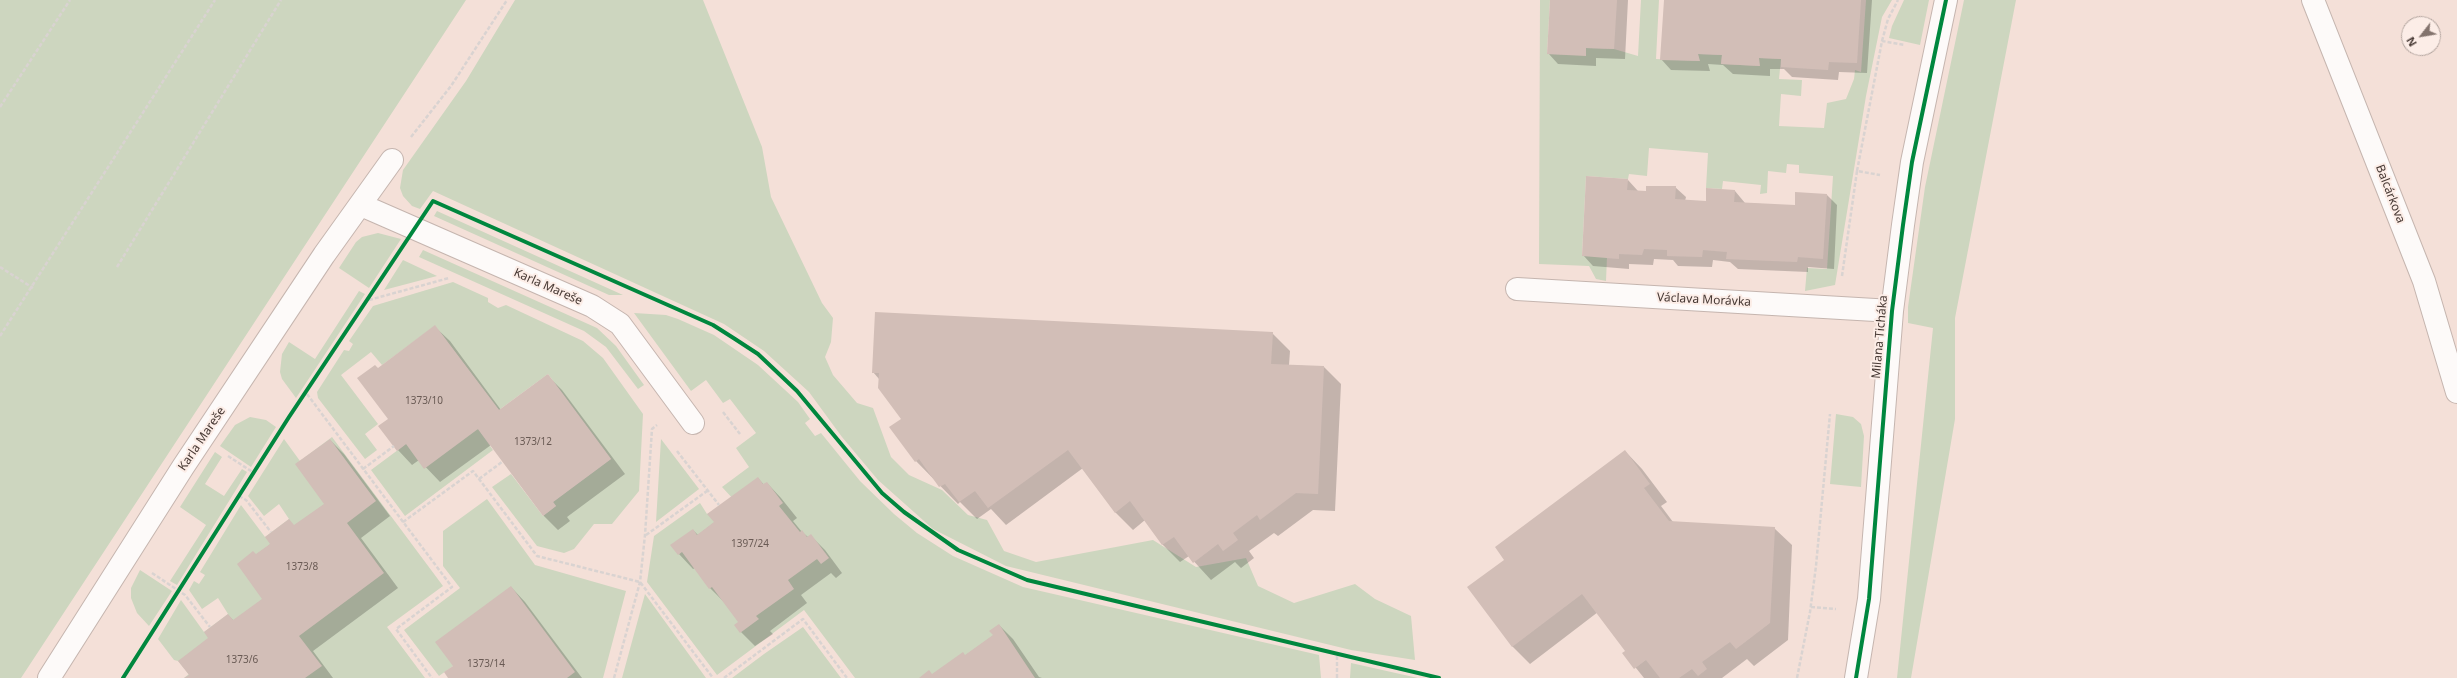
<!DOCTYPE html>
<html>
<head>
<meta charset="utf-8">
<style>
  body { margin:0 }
  #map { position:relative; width:2457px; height:678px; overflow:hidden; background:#f4e0d8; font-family:"Noto Sans",sans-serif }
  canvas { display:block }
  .north { position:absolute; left:2401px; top:16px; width:40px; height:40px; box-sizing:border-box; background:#fcede7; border:1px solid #b3a59f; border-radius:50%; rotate:239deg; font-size:11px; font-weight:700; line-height:16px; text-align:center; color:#463833 }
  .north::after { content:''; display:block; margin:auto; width:14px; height:18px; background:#83736d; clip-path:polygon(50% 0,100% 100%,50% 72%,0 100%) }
</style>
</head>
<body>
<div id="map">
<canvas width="2457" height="678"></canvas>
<div class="north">N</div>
</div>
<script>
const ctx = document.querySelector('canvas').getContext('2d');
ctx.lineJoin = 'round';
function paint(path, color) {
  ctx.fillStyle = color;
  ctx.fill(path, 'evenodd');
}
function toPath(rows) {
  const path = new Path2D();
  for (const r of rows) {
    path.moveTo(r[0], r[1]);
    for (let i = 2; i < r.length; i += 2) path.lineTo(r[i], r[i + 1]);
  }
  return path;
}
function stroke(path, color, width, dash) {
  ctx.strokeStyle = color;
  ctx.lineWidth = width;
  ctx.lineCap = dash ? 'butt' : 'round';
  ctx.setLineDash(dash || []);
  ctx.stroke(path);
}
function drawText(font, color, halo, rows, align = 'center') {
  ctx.font = font + ' "Noto Sans",sans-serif';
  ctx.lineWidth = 4;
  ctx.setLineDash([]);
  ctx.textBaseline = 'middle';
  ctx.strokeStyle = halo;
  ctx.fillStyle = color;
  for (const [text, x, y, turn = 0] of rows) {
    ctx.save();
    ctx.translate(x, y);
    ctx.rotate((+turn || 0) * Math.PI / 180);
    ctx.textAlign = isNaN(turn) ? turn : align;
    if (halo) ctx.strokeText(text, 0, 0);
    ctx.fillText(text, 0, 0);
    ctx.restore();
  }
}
paint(toPath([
  [0,0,466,0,21,678,0,678],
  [515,0,703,0,762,147,771,197,822,303,833,318,831,342,825,357,833,375,857,403,873,408,891,457,909,475,942,490,968,515,987,520,1004,551,1036,562,1153,540,1196,567,1246,558,1258,586,1294,603,1355,584,1375,599,1411,616,1415,660,1351,650,1006,566,933,529,878,480,842,437,809,392,764,351,724,324,433,191,420,209,412,206,403,196,400,188,403,170,466,81],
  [1540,0,1550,0,1547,54,1586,55,1586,48,1614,49,1638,56,1641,0,1659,0,1656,59,1699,61,1698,54,1722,55,1721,64,1759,66,1759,58,1781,59,1779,79,1802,80,1801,96,1781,94,1779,126,1824,128,1827,103,1846,99,1854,79,1855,70,1861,72,1866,0,1892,0,1882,17,1866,96,1835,285,1805,291,1807,268,1827,269,1833,176,1799,173,1799,165,1787,164,1786,173,1768,171,1767,193,1760,194,1761,185,1723,181,1722,189,1706,188,1708,153,1649,148,1647,176,1629,174,1628,179,1586,176,1582,255,1607,257,1606,281,1596,279,1589,266,1539,264],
  [1904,0,1929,0,1920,45,1889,38,1892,26],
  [1964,0,2016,0,1955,318,1955,419,1911,678,1897,678,1933,328,1908,323,1908,307,1925,187],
  [437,211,623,295,609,295,434,216],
  [378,233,401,239,369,288,339,268,356,242,362,237],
  [423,250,597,328,616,346,644,385,638,389,606,347,584,331,419,257],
  [403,260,437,276,384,290],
  [453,282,488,298,488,302,498,308,506,305,583,341,603,358,643,414,639,491,612,524,594,524,574,549,564,553,537,546,492,487,511,474,543,516,556,506,553,502,611,459,548,374,499,410,435,326,382,365,371,352,341,375,378,424,365,434,377,450,365,459,318,398,317,392,344,350,349,351,353,344,349,341,373,306],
  [359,291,365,294,296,398,282,379,280,372,282,354,289,342,315,359],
  [634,313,666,315,678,319,714,335,758,365,798,402,810,419,805,423,815,436,821,433,860,481,894,514,917,533,953,556,1023,587,1319,655,1321,678,855,678,804,610,717,675,647,582,654,536,700,503,707,514,735,501,722,487,749,467,736,448,756,433,730,399,723,403,706,380,691,391],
  [1836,414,1853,417,1861,424,1864,436,1861,487,1830,484],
  [250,417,266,420,276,427,251,467,220,446,235,425],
  [478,429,493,450,405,516,371,470,406,444],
  [332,437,443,586,387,627,425,678,184,678,189,674,178,661,174,660,158,639,181,600,204,632,228,614,218,598,202,609,189,590,194,581,199,584,205,575,200,572,241,505,265,537,289,519,279,504,264,516,248,496,284,439,300,461],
  [661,439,699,489,656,522],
  [215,452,222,457,205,484,224,496,242,469,247,472,177,585,170,581,206,525,180,507],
  [487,499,535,565,626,591,603,678,462,678,453,666,439,676,404,630,460,588,443,566,443,531],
  [140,570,172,591,149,626,137,613,131,598,131,588],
  [645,594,706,678,622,678],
  [803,627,841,678,732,678,764,654],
  [1351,663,1418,678,1350,678]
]), '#cdd6bf');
paint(toPath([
  [1551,0,1628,0,1625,59,1596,58,1596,66,1558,64,1548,53],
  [1665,0,1872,0,1867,73,1839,72,1838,80,1792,77,1784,69,1770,69,1770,76,1733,74,1723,65,1708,64,1710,71,1671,70,1661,59],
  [1628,180,1638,191,1646,192,1675,187,1686,197,1685,201,1706,202,1735,191,1745,203,1796,206,1827,195,1837,205,1834,269,1808,267,1808,272,1738,269,1730,262,1713,260,1712,267,1678,266,1673,260,1654,259,1653,265,1629,264,1629,269,1593,266,1583,255],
  [435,327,450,341,501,410,547,375,562,390,625,474,567,517,570,521,558,530,543,515,491,445,440,482,419,460,412,465,398,450,378,369],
  [1272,333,1290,351,1289,365,1324,367,1341,384,1335,511,1313,510,1278,536,1274,533,1249,551,1254,558,1241,568,1235,562,1211,580,1189,556,1180,562,1163,545,1145,520,1133,530,1115,512,1083,468,1006,525,991,509,977,519,960,502,958,504,916,461,902,419,879,379,873,372],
  [330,440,344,454,390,516,361,538,398,588,313,651,333,678,186,678,190,675,210,639,228,615,234,621,263,599,256,555,325,504],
  [1625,451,1642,469,1667,502,1661,506,1673,522,1774,528,1792,545,1788,640,1754,666,1747,659,1722,678,1644,678,1624,653,1627,651,1598,612,1530,664,1512,646,1505,560],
  [758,478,764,485,767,483,781,498,797,518,793,521,802,532,808,537,811,536,825,550,842,573,836,578,831,573,801,595,807,603,770,631,773,634,755,646,741,632,739,622,725,603,710,588,695,568,693,569,679,554,693,530,698,535,715,522],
  [511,587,525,602,582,678,450,678],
  [999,625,1013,639,1039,677,1042,678,921,678,933,675,966,656,994,635]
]), '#0003');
paint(toPath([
  [1550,0,1617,0,1614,49,1586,48,1586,56,1547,54],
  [1664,0,1861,0,1857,63,1829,62,1828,70,1781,67,1781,59,1759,58,1760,66,1721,64,1722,55,1698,54,1700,61,1660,60],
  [1586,176,1628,179,1627,190,1646,191,1646,186,1676,186,1675,199,1706,201,1706,188,1735,190,1734,202,1795,205,1795,192,1827,194,1823,259,1798,257,1797,262,1726,259,1727,252,1703,250,1702,257,1667,256,1667,250,1644,249,1642,255,1619,254,1619,259,1582,256],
  [875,312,1273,332,1271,364,1324,366,1318,494,1296,493,1260,520,1257,515,1233,533,1238,540,1223,551,1218,544,1193,563,1174,537,1162,545,1130,501,1115,513,1068,450,988,508,975,491,959,502,945,484,939,487,919,459,915,462,889,427,901,419,878,388,879,373,872,373],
  [435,325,499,410,548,374,611,459,553,502,556,506,543,516,478,429,424,469,406,444,397,451,378,426,388,419,357,378,375,365,378,368],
  [330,439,376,501,347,523,384,573,299,636,322,666,305,678,184,678,189,675,178,661,208,638,204,632,228,614,233,620,262,599,237,564,253,551,256,554,270,544,265,537,289,519,294,525,324,504,295,464],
  [1625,450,1650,484,1644,488,1669,521,1775,527,1770,623,1736,649,1730,642,1702,662,1707,669,1698,676,1692,669,1679,678,1660,678,1646,660,1634,669,1622,653,1625,651,1582,594,1512,647,1467,587,1504,560,1495,547],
  [758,477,763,484,767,482,783,503,779,506,800,532,802,530,807,537,811,534,829,558,821,564,817,559,788,580,794,589,756,616,759,619,740,633,734,625,738,622,712,587,709,589,682,552,678,555,670,545,693,529,697,535,714,522,707,514],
  [511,586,575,672,567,678,448,678,444,672,453,666,435,642],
  [999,624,1035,678,919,678,929,670,932,674,963,652,965,655,993,635,989,631]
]), '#d2beb7');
const minor = toPath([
  [2313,0,2424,281,2457,392],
  [361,205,592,306,620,324,693,423],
  [1517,289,1892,311],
  [49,678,183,467,324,255,392,160],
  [1856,678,1869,599,1892,311,1903,225,1912,162,1946,0]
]);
stroke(minor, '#c5b5af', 24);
stroke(toPath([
  [1882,41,1888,19,1898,0],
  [0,107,70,0],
  [411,137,451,86,507,0],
  [1857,171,1882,41,1905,45],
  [0,267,33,288],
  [117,267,281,0],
  [1842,276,1857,171,1880,175],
  [369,300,449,278],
  [0,336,215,0],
  [307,394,452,587,396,629,432,678],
  [723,412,740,434],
  [677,451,719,505],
  [228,456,254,473],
  [363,469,394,446],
  [479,479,502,462],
  [239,496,246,500,271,532],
  [403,522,473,471,537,556,640,582,713,678],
  [646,535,707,491],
  [152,573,185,595,210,627],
  [1811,607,1836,609],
  [614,678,640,582,645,535,652,429,657,425],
  [724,678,803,619,847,678],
  [1337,678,1337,654],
  [1797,678,1810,612,1816,566,1830,414]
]), '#d9d3d1', 2.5, [4, 2]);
stroke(minor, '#fdfaf9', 22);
stroke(toPath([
  [123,678,289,417,433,201,713,325,735,339,758,354,797,391,882,493,904,512,958,550,1027,580,1439,678],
  [1856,678,1869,599,1892,311,1903,225,1912,162,1946,0]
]), '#00873e', 4);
drawText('10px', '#695a54', null, [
  ["1373/10",424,401],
  ["1373/12",533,442],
  ["1397/24",750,544],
  ["1373/8",302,567],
  ["1373/6",242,660],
  ["1373/14",486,664]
]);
drawText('12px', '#463833', '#fcede7', [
  ["Balcárkova",2390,194,69],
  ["Karla Mareše",548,287,24],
  ["Václava Morávka",1704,300,3],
  ["Milana Ticháka",1880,337,-85],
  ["Karla Mareše",202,439,-56]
]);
</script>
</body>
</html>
